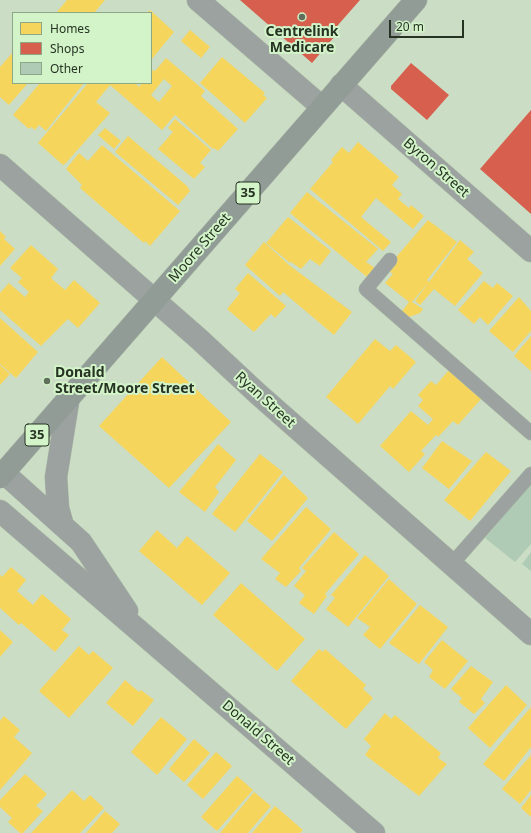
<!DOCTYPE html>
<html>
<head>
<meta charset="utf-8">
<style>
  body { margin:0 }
  #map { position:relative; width:531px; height:833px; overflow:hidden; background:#cbddc5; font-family:"Noto Sans",sans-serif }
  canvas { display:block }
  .legend { position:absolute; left:12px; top:12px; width:140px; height:72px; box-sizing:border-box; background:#d2f4c8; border:1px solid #8da786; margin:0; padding:5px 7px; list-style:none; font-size:12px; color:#263323 }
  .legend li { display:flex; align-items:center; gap:8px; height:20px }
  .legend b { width:20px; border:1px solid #8da786 }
  .scale { position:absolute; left:389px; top:20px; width:75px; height:18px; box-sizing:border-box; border:2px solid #263323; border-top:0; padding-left:5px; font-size:12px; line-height:14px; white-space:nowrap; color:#263323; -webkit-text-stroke:3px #d2f4c8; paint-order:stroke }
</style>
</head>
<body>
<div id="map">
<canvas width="531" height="833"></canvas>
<ul class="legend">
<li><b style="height:11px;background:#f6d55c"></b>Homes</li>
<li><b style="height:11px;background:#d6604d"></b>Shops</li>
<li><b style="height:11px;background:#afcbb6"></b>Other</li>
</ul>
<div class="scale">20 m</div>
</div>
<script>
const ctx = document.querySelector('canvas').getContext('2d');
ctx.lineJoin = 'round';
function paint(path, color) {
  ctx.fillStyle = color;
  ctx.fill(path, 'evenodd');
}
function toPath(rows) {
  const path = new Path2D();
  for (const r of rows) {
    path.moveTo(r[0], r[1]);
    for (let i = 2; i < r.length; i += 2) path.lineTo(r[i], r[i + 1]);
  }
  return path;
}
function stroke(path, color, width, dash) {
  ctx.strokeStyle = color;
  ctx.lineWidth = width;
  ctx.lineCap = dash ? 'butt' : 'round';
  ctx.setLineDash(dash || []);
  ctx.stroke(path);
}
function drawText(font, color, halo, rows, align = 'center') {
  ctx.font = font + ' "Noto Sans",sans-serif';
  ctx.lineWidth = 4;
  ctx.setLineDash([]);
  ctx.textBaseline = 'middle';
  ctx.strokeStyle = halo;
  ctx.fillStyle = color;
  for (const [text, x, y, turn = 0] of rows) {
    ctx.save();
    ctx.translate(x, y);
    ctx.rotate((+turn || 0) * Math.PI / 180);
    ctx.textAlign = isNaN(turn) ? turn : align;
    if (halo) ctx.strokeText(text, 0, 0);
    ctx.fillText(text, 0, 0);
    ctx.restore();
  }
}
paint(toPath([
  [67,0,105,0,94,13,56,13],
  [150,10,174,32,151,60,151,13,147,13],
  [190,30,210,47,201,58,181,41],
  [13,52,13,83,28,83,9,105,0,97,0,67],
  [222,57,265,93,263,95,267,98,245,123,200,83],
  [166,58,205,91,201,96,238,129,218,151,214,148,213,149,175,115,162,130,110,85,96,102,110,113,66,163,63,165,38,143,88,83,135,83,139,87,142,83,151,83,151,73,153,70,155,71],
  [164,79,172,86,159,102,151,95],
  [40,83,84,83,46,131,39,125,35,130,31,127,29,129,13,115],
  [175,119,211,150,200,163,205,167,194,179,158,149,173,132,168,128],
  [105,128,121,141,114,149,98,135],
  [128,136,187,186,190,191,178,205,115,152],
  [358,142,399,177,392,185,402,194,398,199,409,208,411,205,424,216,413,229,376,198,361,217,391,242,383,251,310,189,333,162,331,160,342,147,349,153],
  [102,145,180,211,150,246,145,241,144,243,80,188,82,185,66,169,79,153,88,161],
  [307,192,378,249,366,262,375,268,367,277,290,213],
  [288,217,331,251,320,266,310,259,301,269,291,262,290,263,266,243],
  [428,220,457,242,427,280,429,282,412,302,423,309,420,313,406,318,400,314,409,302,385,283,393,274,386,269],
  [0,231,6,237,4,239,15,249,0,266],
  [460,240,474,252,467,259,483,273,455,306,434,289,420,305,415,301],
  [264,242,289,265,352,312,334,335,283,292,280,296,245,265],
  [31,245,58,269,51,278,65,290,74,280,100,303,78,328,68,319,41,346,0,310,0,293,9,283,25,297,29,292,18,282,22,278,10,268],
  [248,273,286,306,275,318,271,314,254,332,227,309,240,293,235,289],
  [484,281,493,288,497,283,513,296,488,325,480,317,474,324,458,310],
  [519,297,531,311,531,331,513,352,489,331],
  [0,318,38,352,16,378,0,364],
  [531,336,531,371,514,356],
  [375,339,390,351,396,345,416,362,393,389,390,386,358,424,326,397],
  [162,357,231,422,169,488,99,426],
  [0,365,10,374,0,385],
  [449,370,481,399,458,425,453,421,438,437,436,435,421,451,425,454,409,472,380,446,411,411,428,425,433,419,418,406,423,400,418,395,431,381,436,385],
  [442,441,472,461,449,489,422,468],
  [218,444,236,460,215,487,219,492,205,512,179,492],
  [486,452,511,471,470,521,444,500],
  [260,454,283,472,235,532,212,514],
  [284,475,308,498,272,541,247,521],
  [306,507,331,529,299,568,301,571,286,587,275,579,280,573,261,559],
  [157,530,177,548,187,536,230,573,202,605,139,551],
  [334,532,359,554,325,594,327,596,314,614,299,603,305,595,294,586,306,571,302,568],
  [365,555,389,576,348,627,326,609,335,598,331,595],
  [11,567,26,580,17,591,33,605,42,594,71,619,62,630,69,635,55,652,21,623,19,625,0,608,0,575,2,577],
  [389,579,417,604,380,649,363,635,370,627,357,618],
  [241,583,305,639,277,671,213,615],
  [420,605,448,627,419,664,389,643],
  [0,630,13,642,0,657],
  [442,640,468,661,445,689,429,677,433,670,424,662],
  [79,646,89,655,93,651,113,668,69,718,39,691],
  [319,649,323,652,325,649,366,685,363,689,373,698,346,729,291,681],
  [471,666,493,682,481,699,485,703,474,714,459,702,462,698,451,689],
  [125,680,139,692,141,690,154,700,133,726,106,703],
  [506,685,527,705,490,748,468,728],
  [531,707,531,747,504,781,483,764],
  [385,713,391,719,395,715,441,753,438,758,447,764,419,796,365,755,371,746,364,739],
  [4,716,20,730,14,737,32,753,0,790,0,721],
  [161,717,187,739,157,775,131,752],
  [194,739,210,753,184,782,169,769],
  [216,752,232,766,203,799,187,785],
  [531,755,531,790,520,804,502,789],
  [25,774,47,794,36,806,43,811,23,833,20,833,8,822,12,818,0,807,0,800],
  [237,776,253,790,217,831,201,817],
  [72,790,84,801,90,795,104,808,80,833,31,833],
  [254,792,271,806,248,833,220,833],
  [531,795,531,817,521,808],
  [275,806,303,830,300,833,252,833],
  [105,811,120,824,112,833,86,833]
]), '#f6d55c');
paint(toPath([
  [240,0,360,0,331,33,335,36,312,63],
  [411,63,449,95,427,120,391,89,391,86],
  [531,110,531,214,480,169]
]), '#d6604d');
paint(toPath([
  [531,484,531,544,515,562,485,538],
  [531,552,531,571,522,564]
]), '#afcbb6');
const service = toPath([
  [390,260,366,289,531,433],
  [451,565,531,474]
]);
const minor = toPath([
  [198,0,322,107],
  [341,85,531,251],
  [0,165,199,339,258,394,531,634]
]);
const tertiary = toPath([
  [4,473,81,542,127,611],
  [0,511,374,833],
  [63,526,58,508,56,477,69,396]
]);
const primary = toPath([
  [0,477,416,0]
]);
stroke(service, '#abb9a6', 15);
stroke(minor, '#abb9a6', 23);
stroke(tertiary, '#abb9a6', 23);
stroke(primary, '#abb9a6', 23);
stroke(service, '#9ba2a0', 14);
stroke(minor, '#9ba2a0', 22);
stroke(tertiary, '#9ba2a0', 22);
stroke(primary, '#919c97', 22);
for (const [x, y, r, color] of [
  [302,17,4,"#606e5c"],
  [47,381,4,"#606e5c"]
]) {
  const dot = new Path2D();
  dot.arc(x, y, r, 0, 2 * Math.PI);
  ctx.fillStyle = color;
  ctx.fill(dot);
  stroke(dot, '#d2f4c8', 1.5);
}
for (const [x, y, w] of [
  [248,193,24],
  [37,435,24]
]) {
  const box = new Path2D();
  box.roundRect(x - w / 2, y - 11, w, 22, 3);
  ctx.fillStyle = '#d2f4c8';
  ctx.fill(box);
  stroke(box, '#263323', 1);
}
drawText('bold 13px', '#263323', null, [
  ["35",248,193],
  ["35",37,435]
]);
drawText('bold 14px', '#263323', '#d2f4c8', [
  ["Centrelink",302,32],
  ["Medicare",302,48],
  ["Donald",55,373,"left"],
  ["Street/Moore Street",55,389,"left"]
]);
drawText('14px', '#263323', '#d2f4c8', [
  ["Byron Street",436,168,41],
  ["Moore Street",200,248,-49],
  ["Ryan Street",265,400,42],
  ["Donald Street",258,733,41]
]);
</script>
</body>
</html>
